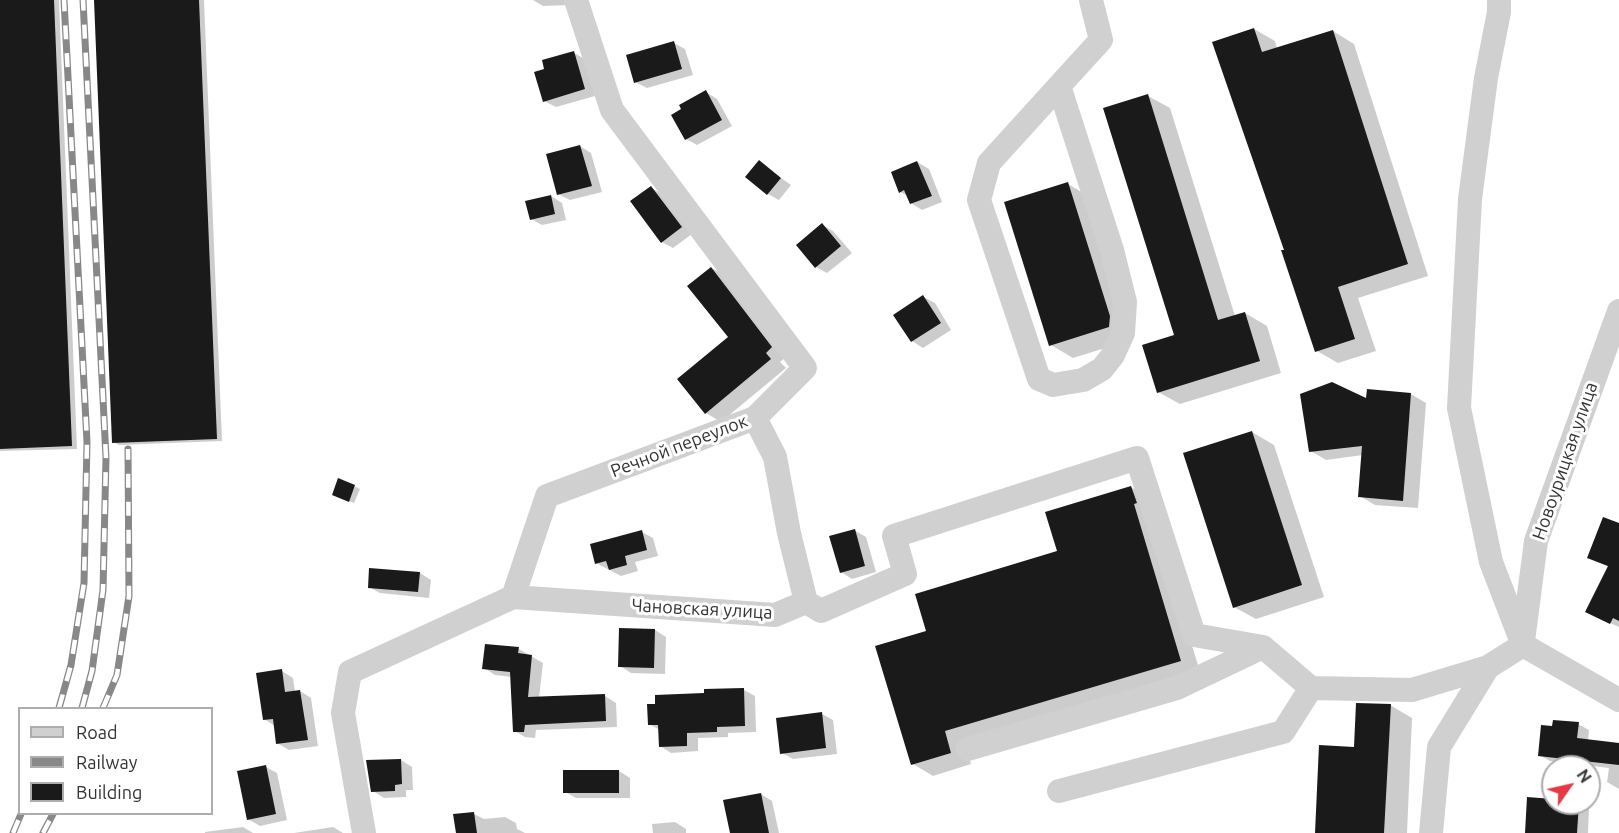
<!DOCTYPE html>
<html>
<head>
<meta charset="utf-8">
<style>
  body { margin:0 }
  #map { position:relative; width:1619px; height:833px; overflow:hidden; background:#fff; font-family:Ubuntu,sans-serif }
  canvas { display:block }
  .legend { position:absolute; left:18px; top:707px; width:195px; height:108px; box-sizing:border-box; background:#fff; border:2px solid #adadad; margin:0; padding:8px 10px; list-style:none; font-size:18px; color:#333 }
  .legend li { display:flex; align-items:center; gap:12px; height:30px }
  .legend b { width:30px; border:2px solid #adadad }
  .north { position:absolute; left:1541px; top:755px; width:60px; height:60px; box-sizing:border-box; background:#fff; border:2px solid #adadad; border-radius:50%; rotate:56deg; font-size:16px; font-weight:700; line-height:24px; text-align:center; color:#333 }
  .north::after { content:''; display:block; margin:auto; width:21px; height:27px; background:#e63946; clip-path:polygon(50% 0,100% 100%,50% 72%,0 100%) }
</style>
</head>
<body>
<div id="map">
<canvas width="1619" height="833"></canvas>
<ul class="legend">
<li><b style="height:8px;background:#d0d0d0"></b>Road</li>
<li><b style="height:8px;background:#888"></b>Railway</li>
<li><b style="height:16px;background:#1a1a1a"></b>Building</li>
</ul>
<div class="north">N</div>
</div>
<script>
const ctx = document.querySelector('canvas').getContext('2d');
ctx.lineJoin = 'round';
function paint(path, color) {
  ctx.fillStyle = color;
  ctx.fill(path, 'evenodd');
}
function toPath(rows) {
  const path = new Path2D();
  for (const r of rows) {
    path.moveTo(r[0], r[1]);
    for (let i = 2; i < r.length; i += 2) path.lineTo(r[i], r[i + 1]);
  }
  return path;
}
function stroke(path, color, width, dash) {
  ctx.strokeStyle = color;
  ctx.lineWidth = width;
  ctx.lineCap = dash ? 'butt' : 'round';
  ctx.setLineDash(dash || []);
  ctx.stroke(path);
}
function drawText(font, color, halo, rows, align = 'center') {
  ctx.font = font + ' Ubuntu,sans-serif';
  ctx.lineWidth = 6;
  ctx.setLineDash([]);
  ctx.textBaseline = 'middle';
  ctx.strokeStyle = halo;
  ctx.fillStyle = color;
  for (const [text, x, y, turn = 0] of rows) {
    ctx.save();
    ctx.translate(x, y);
    ctx.rotate((+turn || 0) * Math.PI / 180);
    ctx.textAlign = isNaN(turn) ? turn : align;
    if (halo) ctx.strokeText(text, 0, 0);
    ctx.fillText(text, 0, 0);
    ctx.restore();
  }
}
paint(toPath([
  [0,0,59,0,77,449,0,451],
  [96,0,204,0,222,441,119,445,113,442],
  [533,0,570,0,570,5,543,6],
  [1254,29,1275,41,1277,49,1333,31,1354,44,1428,276,1358,298,1376,351,1338,363,1317,351,1286,250],
  [674,43,685,49,693,75,647,88,635,82],
  [574,53,585,59,595,96,556,107,544,101,546,70],
  [706,92,717,99,732,126,697,145,686,139],
  [1148,96,1170,108,1235,316,1245,313,1267,326,1281,373,1180,404,1158,392,1176,336],
  [580,146,591,153,602,192,570,200,558,194],
  [759,162,791,185,779,200,768,194],
  [917,162,929,169,942,202,922,210,911,203,908,196,900,192],
  [1068,184,1090,197,1131,340,1073,358,1051,345],
  [651,188,662,194,692,234,673,248,662,242],
  [551,196,562,203,566,220,542,225,531,219],
  [822,225,833,231,852,253,827,273,816,267],
  [712,268,727,277,786,357,780,362,786,368,721,422,706,413,730,338],
  [923,297,935,303,951,330,923,348,912,341],
  [1411,394,1426,403,1418,508,1375,505,1360,496,1363,455,1326,460,1311,451,1367,400],
  [1252,432,1274,445,1324,597,1256,619,1234,607],
  [354,486,360,489,354,503,339,497],
  [1131,487,1151,499,1153,516,1200,672,965,743,971,764,933,776,913,764,928,632,1059,552],
  [1619,525,1619,627,1599,618,1609,567,1589,558],
  [854,530,866,537,876,572,852,579,841,572],
  [642,532,653,538,658,556,635,562,638,571,621,576,596,563],
  [420,573,431,580,429,598,380,593,369,587],
  [655,630,666,637,665,674,631,673,620,666],
  [519,649,543,663,539,698,605,696,616,703,617,727,536,730,535,738,525,737,514,731,512,677,495,675,484,668],
  [282,671,293,678,295,692,300,691,311,698,318,746,289,750,277,743,275,726,264,719],
  [744,690,755,696,756,732,728,733,728,737,698,738,698,751,671,753,660,746,660,730,649,724,657,705,706,694],
  [1390,705,1412,718,1407,833,1316,833,1355,748],
  [822,714,833,720,837,754,793,759,782,753],
  [1578,724,1589,730,1588,741,1619,744,1619,789,1607,782,1609,768,1550,761,1539,755,1554,728],
  [401,760,412,767,413,790,406,790,406,797,384,798,373,791],
  [266,767,277,773,287,820,260,826,248,819],
  [619,771,630,778,630,798,576,798,565,792],
  [761,794,772,801,779,833,731,833],
  [1553,801,1553,803,1579,803,1589,809,1588,833,1526,833],
  [474,814,484,819,505,817,516,823,517,829,525,833,457,833],
  [675,822,686,829,686,833,653,833,652,824],
  [243,827,253,833,205,833,205,832],
  [333,827,343,833,294,833]
]), '#0003');
paint(toPath([
  [0,0,54,0,72,446,0,449],
  [94,0,199,0,217,439,112,443],
  [1254,28,1262,52,1333,30,1408,264,1338,287,1355,339,1315,352,1281,250,1284,250,1212,42],
  [674,41,682,69,634,83,626,55],
  [574,51,585,89,543,102,534,72,544,69,542,60],
  [706,90,722,120,685,140,671,115,681,109,679,105],
  [1148,94,1218,320,1245,312,1260,361,1157,393,1142,345,1174,335,1103,108],
  [580,145,592,186,557,195,546,154],
  [759,160,781,178,767,195,745,177],
  [917,161,932,196,910,204,904,190,899,193,891,172],
  [1068,182,1110,316,1109,327,1049,346,1004,202],
  [651,186,682,227,661,243,630,201],
  [551,195,555,214,530,220,525,201],
  [822,223,841,246,815,268,796,245],
  [711,267,772,347,766,353,771,359,705,414,677,379,728,337,687,286],
  [923,295,941,323,911,342,893,315],
  [1332,382,1366,398,1367,389,1411,393,1403,501,1358,497,1362,446,1309,452,1300,394],
  [1252,431,1302,585,1233,608,1183,453],
  [338,478,355,485,349,502,332,495],
  [1131,486,1137,503,1134,504,1181,661,945,731,951,753,911,765,875,646,926,631,915,594,1057,551,1045,512],
  [1603,517,1619,523,1619,621,1613,618,1610,624,1585,612,1608,566,1587,558],
  [855,529,865,566,840,573,829,536],
  [642,530,647,550,625,556,627,565,609,570,606,561,595,564,590,544],
  [369,568,420,572,418,592,368,588],
  [619,628,655,629,654,668,618,667],
  [485,644,519,647,518,653,532,655,528,697,605,694,606,721,525,725,524,732,513,732,510,672,482,669],
  [282,669,285,692,300,690,308,740,276,744,273,719,263,720,256,673],
  [744,688,745,726,717,727,717,732,687,733,687,746,659,747,658,725,648,725,647,704,655,704,655,695,704,693,704,689],
  [1356,703,1391,704,1384,833,1315,833,1319,745,1354,747],
  [822,712,826,748,780,754,776,718],
  [1553,720,1579,722,1577,738,1619,743,1619,765,1538,756,1541,725,1552,726],
  [401,759,402,784,395,785,395,791,371,792,366,760],
  [266,765,276,814,247,820,237,771],
  [563,770,619,770,619,793,563,793],
  [761,793,769,833,730,833,723,800],
  [1527,797,1553,799,1553,803,1579,803,1577,833,1525,833],
  [474,812,477,833,456,833,453,814]
]), '#1a1a1a');
stroke(toPath([
  [1499,0,1499,12,1486,78,1470,199,1459,408,1491,562,1523,645],
  [1059,86,1112,250,1125,302,1123,333,1113,355,1102,369,1083,380,1053,385,1039,379,979,200,989,163,1059,86,1101,40,1091,0],
  [513,597,775,615,806,602,789,533,775,457,755,418],
  [806,602,821,611,905,574,894,536,1137,458,1194,635,1263,647,1311,688,1412,690,1488,667],
  [1523,641,1536,541,1619,311],
  [1523,645,1619,700],
  [968,749,1177,688,1263,647],
  [1059,791,1283,732,1311,688],
  [364,833,343,713,350,672,513,597,547,496,755,418,805,368,612,110,576,0],
  [1431,833,1439,747,1488,667,1523,645]
]), '#d0d0d0', 24);
const rail = toPath([
  [59,708,71,665,84,583,87,442,64,0],
  [82,708,92,671,103,590,106,458,83,0],
  [103,708,117,675,129,596,128,449],
  [13,833,21,814],
  [43,833,53,814]
]);
stroke(rail, '#888', 7);
stroke(rail, '#fff', 4.5, [14]);
drawText('18px', '#333', '#fff', [
  ["Речной переулок",679,446,-21],
  ["Новоурицкая улица",1565,461,-71],
  ["Чановская улица",702,609,3]
]);
</script>
</body>
</html>
